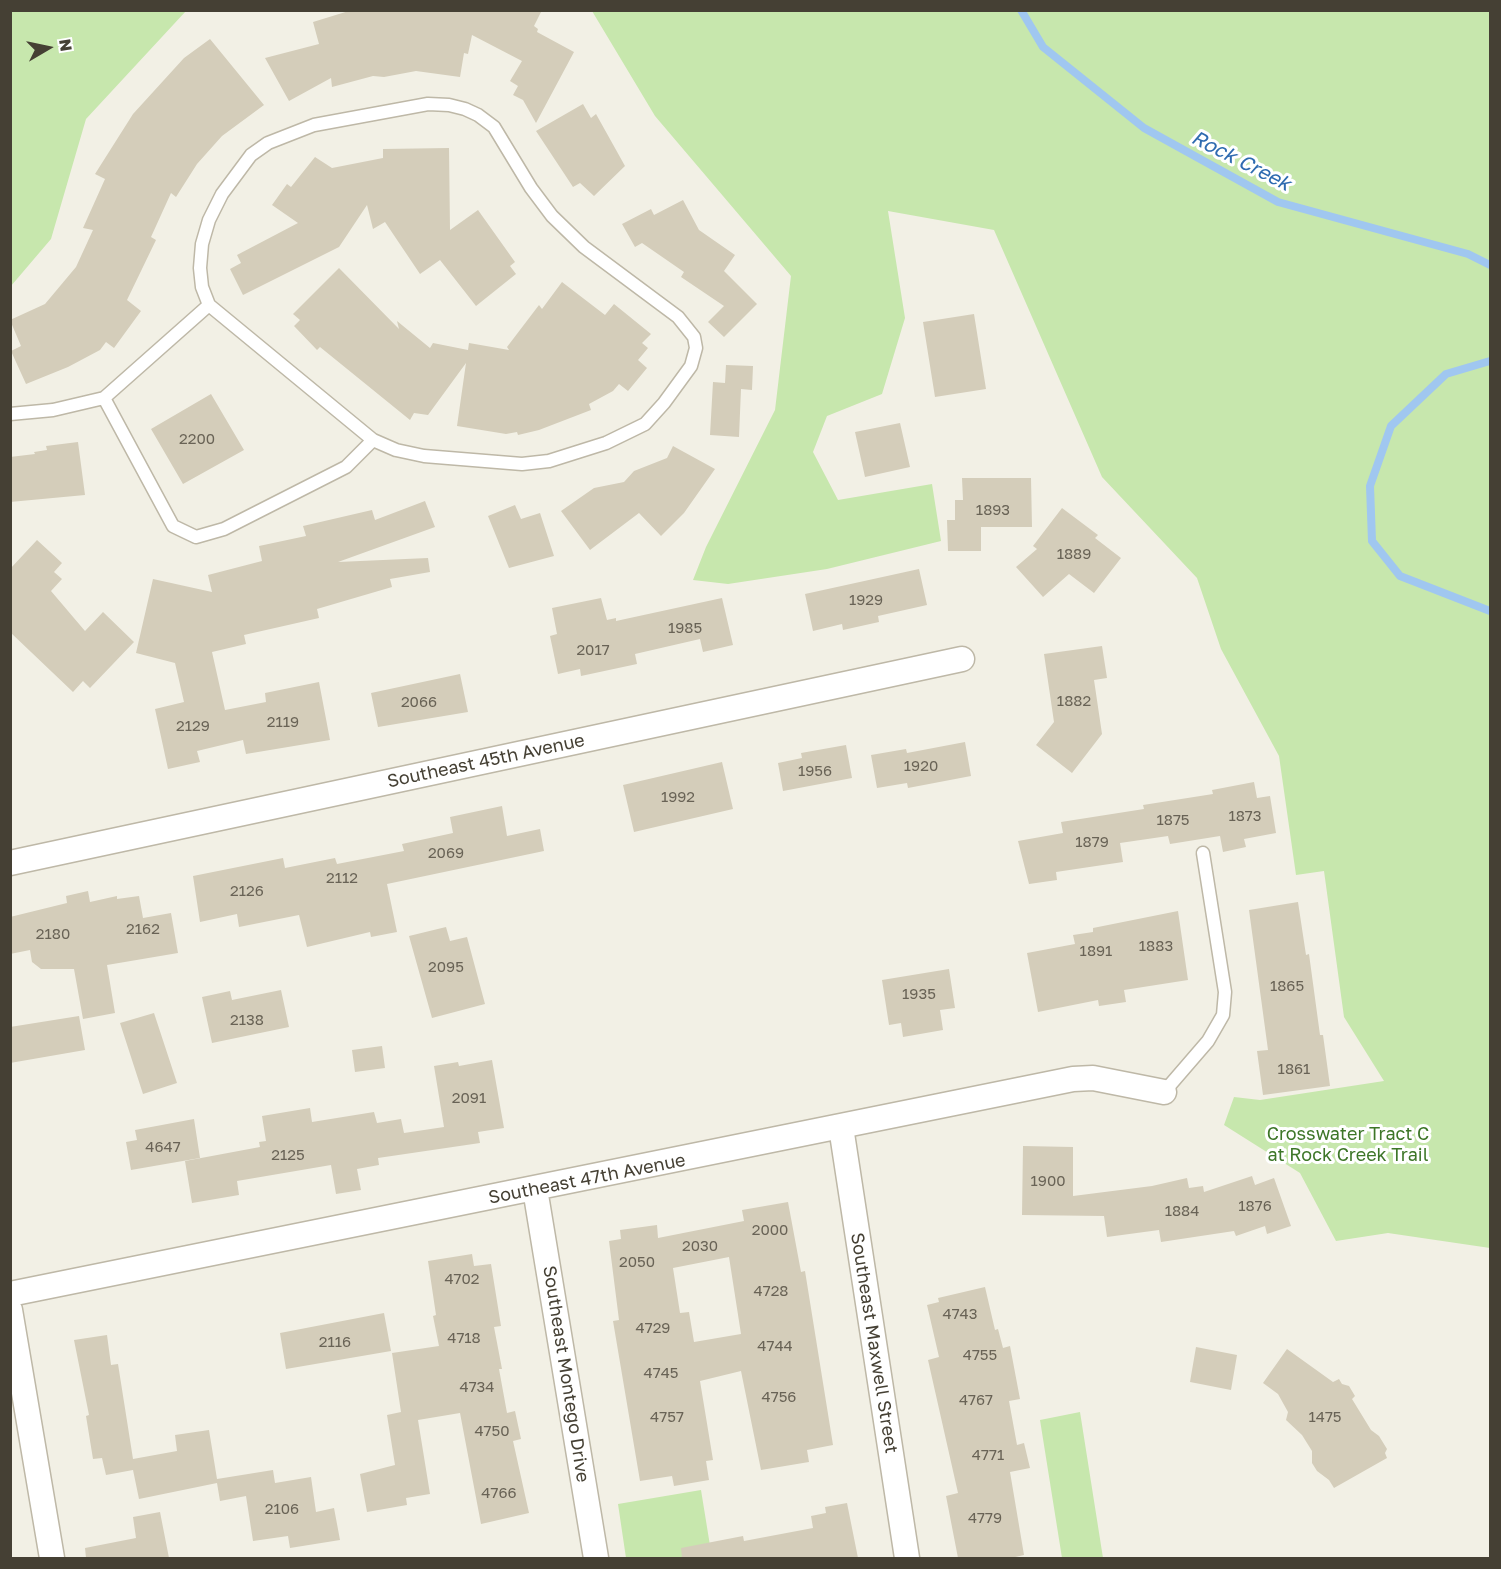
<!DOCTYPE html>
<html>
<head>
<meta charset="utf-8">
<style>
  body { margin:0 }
  #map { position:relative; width:1501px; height:1569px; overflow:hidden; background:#f2f0e5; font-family:"Golos Text",sans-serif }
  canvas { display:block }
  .frame { position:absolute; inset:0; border:12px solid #454034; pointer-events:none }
  .north { position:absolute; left:18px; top:18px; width:60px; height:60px; -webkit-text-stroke:4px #fff; paint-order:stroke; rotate:81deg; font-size:16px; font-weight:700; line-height:24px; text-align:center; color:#454034 }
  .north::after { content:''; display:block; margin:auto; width:21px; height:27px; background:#454034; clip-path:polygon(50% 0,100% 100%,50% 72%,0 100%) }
</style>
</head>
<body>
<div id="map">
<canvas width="1501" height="1569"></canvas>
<div class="frame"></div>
<div class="north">N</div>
</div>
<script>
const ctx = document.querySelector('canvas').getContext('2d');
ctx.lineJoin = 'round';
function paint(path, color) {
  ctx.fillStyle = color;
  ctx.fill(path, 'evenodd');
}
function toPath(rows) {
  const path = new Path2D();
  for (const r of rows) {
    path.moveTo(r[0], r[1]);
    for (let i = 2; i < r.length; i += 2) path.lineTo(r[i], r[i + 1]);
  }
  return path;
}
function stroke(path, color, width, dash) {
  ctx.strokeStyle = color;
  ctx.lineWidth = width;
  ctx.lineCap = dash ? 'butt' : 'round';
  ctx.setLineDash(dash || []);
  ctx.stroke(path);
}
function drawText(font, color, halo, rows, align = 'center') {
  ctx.font = font + ' "Golos Text",sans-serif';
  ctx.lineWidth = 6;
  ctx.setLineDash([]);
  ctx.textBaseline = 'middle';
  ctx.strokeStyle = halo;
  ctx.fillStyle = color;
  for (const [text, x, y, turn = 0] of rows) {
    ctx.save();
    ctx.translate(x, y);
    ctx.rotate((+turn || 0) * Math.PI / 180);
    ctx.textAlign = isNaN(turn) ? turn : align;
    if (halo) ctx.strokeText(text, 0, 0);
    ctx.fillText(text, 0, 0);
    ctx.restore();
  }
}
paint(toPath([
  [11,10,186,11,86,119,51,239,11,286],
  [592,11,1490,11,1490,1248,1388,1233,1336,1241,1300,1173,1224,1125,1234,1097,1260,1100,1384,1081,1344,1017,1324,871,1296,875,1279,756,1221,649,1197,578,1102,477,994,230,888,211,905,318,882,394,827,416,813,452,838,500,932,484,941,541,827,569,728,584,693,580,706,547,775,410,791,276,655,116],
  [1080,1412,1103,1558,1062,1558,1040,1420],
  [701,1490,712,1558,626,1558,618,1504]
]), '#c7e7ad');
stroke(toPath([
  [1021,10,1043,47,1144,128,1278,202,1468,254,1490,265],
  [1490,361,1446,374,1391,426,1370,486,1372,541,1400,576,1490,611]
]), '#a0c7f0', 8);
paint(toPath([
  [352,10,542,10,534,26,538,29,537,32,574,52,536,123,523,100,513,95,518,86,510,81,522,61,472,35,468,54,464,53,460,77,416,71,384,77,373,76,332,87,331,78,289,101,265,58,319,44,313,22],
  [210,39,264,105,222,136,197,164,176,197,171,193,151,237,156,240,127,300,141,311,114,348,106,342,100,350,68,367,26,384,11,351,21,346,10,320,45,304,76,267,93,230,83,228,105,179,95,174,133,114,184,58],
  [583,104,591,118,596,114,625,166,594,196,580,183,573,187,536,131],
  [449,148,450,230,478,210,515,262,510,266,516,274,476,306,440,260,420,274,385,222,373,229,367,205,339,247,243,295,230,269,241,263,237,255,298,223,272,205,287,184,291,187,315,157,332,168,383,158,383,149],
  [683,200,699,230,735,255,724,271,757,304,724,337,708,322,724,306,681,277,684,272,642,243,635,247,622,224,651,209,654,215],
  [339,268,399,329,397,321,430,348,433,343,468,350,469,343,509,350,507,347,539,305,542,309,562,282,605,315,614,304,651,334,642,343,648,348,638,360,647,368,628,391,619,384,613,391,589,404,591,410,539,430,518,435,517,432,506,434,457,426,466,363,428,415,414,413,410,420,320,347,317,350,294,326,300,320,293,314],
  [974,314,986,389,935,397,923,322],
  [726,365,753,366,752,390,741,389,739,437,710,435,713,382,725,383],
  [211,394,244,450,183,484,151,429],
  [900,423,910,467,865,477,855,432],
  [78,442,85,495,10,502,10,457,35,454,34,452,47,450,46,446],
  [673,446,715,469,684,513,661,536,639,513,590,550,561,511,594,488,624,482,634,471,667,458],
  [962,478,1031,478,1032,527,981,527,981,551,948,551,947,520,955,520,955,500,963,500],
  [425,501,435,527,338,562,428,558,430,572,390,579,392,587,317,609,319,618,244,635,246,644,212,652,225,710,266,702,265,693,319,682,330,740,246,754,243,740,197,751,200,762,168,769,155,709,184,702,175,663,136,653,153,579,212,592,208,575,262,561,259,546,306,536,303,526,372,510,375,520],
  [515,505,521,519,540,513,554,556,509,568,488,516],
  [1062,508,1098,535,1095,538,1121,558,1094,593,1069,574,1043,597,1016,567,1037,549,1033,546],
  [37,540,62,563,54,572,62,579,51,591,85,631,103,612,134,642,90,688,83,681,73,692,10,632,10,569],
  [919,569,927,605,878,616,879,622,843,630,842,624,813,631,805,594],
  [601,598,607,620,616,618,616,621,722,598,733,645,703,652,700,639,635,654,637,664,581,676,580,669,558,674,550,636,557,634,552,608],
  [1102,646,1107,678,1094,680,1102,734,1072,773,1036,745,1054,722,1044,654],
  [460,674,468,712,378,727,371,693],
  [965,742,971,776,908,788,907,783,877,788,871,755,906,749,907,753],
  [846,745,852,778,783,791,778,763,802,758,801,753],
  [722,762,733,809,634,832,623,785],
  [1254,782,1257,798,1270,796,1276,833,1244,839,1246,847,1223,852,1220,836,1170,844,1168,836,1120,843,1123,862,1056,872,1057,880,1029,884,1018,841,1063,833,1061,822,1144,809,1143,805,1213,794,1212,790],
  [502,806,507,836,540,829,544,851,387,884,397,932,371,937,370,932,307,947,299,915,239,927,237,914,200,922,193,876,283,858,285,868,335,858,337,864,404,851,402,844,453,833,450,817],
  [88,891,90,902,117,896,117,899,139,896,143,918,171,913,178,953,107,965,115,1013,83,1019,74,969,41,969,32,962,30,950,10,954,10,917,67,903,66,896],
  [1298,902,1306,955,1309,954,1320,1035,1323,1035,1330,1086,1263,1095,1257,1051,1268,1050,1249,910],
  [1178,911,1188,980,1124,990,1126,1002,1099,1006,1098,1000,1038,1012,1027,953,1075,944,1073,935,1093,932,1093,928],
  [446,927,450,941,467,937,485,1004,432,1018,409,936],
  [949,969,955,1008,940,1010,943,1030,903,1037,901,1023,889,1025,882,980],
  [281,990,289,1027,212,1043,202,997,230,991,232,1000],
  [154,1013,177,1083,143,1094,120,1023],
  [79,1016,85,1050,10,1063,10,1027],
  [382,1046,385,1068,355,1072,352,1050],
  [492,1060,504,1128,478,1132,480,1143,378,1158,379,1165,357,1169,361,1190,336,1194,331,1165,237,1181,239,1195,192,1203,185,1161,260,1147,259,1142,266,1141,262,1116,310,1108,312,1122,374,1112,377,1123,401,1119,404,1133,444,1127,434,1066,458,1062,459,1066],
  [194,1119,200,1158,131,1170,126,1142,137,1140,135,1130],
  [1023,1146,1073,1147,1073,1196,1152,1186,1187,1178,1189,1188,1203,1186,1204,1192,1252,1176,1255,1185,1274,1178,1291,1226,1267,1234,1265,1226,1236,1236,1234,1231,1161,1242,1159,1230,1107,1237,1104,1216,1022,1215],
  [788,1202,801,1272,805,1271,833,1445,807,1450,809,1462,761,1470,741,1371,700,1381,713,1460,706,1461,709,1480,674,1486,672,1476,640,1481,613,1321,619,1320,609,1241,621,1239,620,1230,657,1225,658,1238,744,1221,742,1210],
  [729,1257,741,1334,694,1342,689,1312,680,1313,673,1268],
  [472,1254,474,1266,491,1264,501,1326,494,1327,502,1369,499,1369,507,1413,515,1411,521,1439,513,1441,529,1513,481,1524,460,1413,418,1420,430,1494,406,1498,407,1505,367,1512,360,1474,395,1465,387,1415,401,1412,392,1353,439,1346,433,1316,436,1315,428,1261],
  [985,1287,995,1330,998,1329,1003,1348,1010,1346,1020,1399,1009,1401,1017,1445,1024,1443,1030,1468,1010,1472,1024,1555,1011,1558,958,1558,946,1496,958,1493,928,1360,939,1357,927,1305,939,1302,938,1298],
  [384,1313,391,1351,286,1369,280,1333],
  [107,1335,111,1365,118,1364,133,1459,177,1451,175,1435,209,1430,217,1479,273,1470,275,1483,311,1477,316,1512,334,1508,340,1540,290,1548,288,1536,253,1541,246,1496,220,1501,217,1483,139,1499,133,1470,106,1475,102,1458,93,1459,86,1416,89,1415,74,1340],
  [1196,1347,1237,1355,1231,1390,1190,1382],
  [1287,1349,1333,1382,1339,1379,1342,1384,1349,1386,1355,1396,1352,1399,1371,1430,1379,1436,1387,1449,1385,1453,1387,1458,1334,1488,1329,1480,1317,1471,1312,1463,1312,1451,1302,1435,1286,1420,1288,1412,1278,1394,1263,1383],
  [847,1503,858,1558,682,1558,681,1548,743,1536,744,1541,813,1528,811,1516,826,1513,825,1507],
  [160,1512,169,1558,86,1558,85,1548,136,1538,133,1517]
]), '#d4cdba');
const lane = toPath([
  [428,104,449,105,465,109,478,115,494,127,531,188,552,216,584,247,678,317,694,337,696,348,691,366,664,403,645,424,606,443,549,461,522,464,424,456,396,450,373,440,209,305,202,287,200,268,202,244,209,220,222,194,251,155,268,143,314,125,428,104],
  [104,398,173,526,196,537,224,529,346,467,373,440],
  [10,414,53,410,104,398,209,305],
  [1164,1092,1208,1041,1223,1015,1225,992,1203,853]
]);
const street = toPath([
  [10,863,962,659],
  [841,1127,907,1558],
  [535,1189,596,1558],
  [10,1294,1073,1079,1093,1078,1164,1092],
  [10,1310,52,1558]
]);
stroke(lane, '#beb8a7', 15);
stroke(street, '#beb8a7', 27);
stroke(lane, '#fff', 12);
stroke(street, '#fff', 24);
drawText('15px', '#696356', null, [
  ["2200",197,439],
  ["1893",993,510],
  ["1889",1074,554],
  ["1929",866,600],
  ["1985",685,628],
  ["2017",593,650],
  ["1882",1074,701],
  ["2066",419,702],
  ["2119",283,722],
  ["2129",193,726],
  ["1920",921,766],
  ["1956",815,771],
  ["1992",678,797],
  ["1873",1245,816],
  ["1875",1173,820],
  ["1879",1092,842],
  ["2069",446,853],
  ["2112",342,878],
  ["2126",247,891],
  ["2162",143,929],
  ["2180",53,934],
  ["1883",1156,946],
  ["1891",1096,951],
  ["2095",446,967],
  ["1865",1287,986],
  ["1935",919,994],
  ["2138",247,1020],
  ["1861",1294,1069],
  ["2091",469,1098],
  ["4647",163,1147],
  ["2125",288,1155],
  ["1900",1048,1181],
  ["1876",1255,1206],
  ["1884",1182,1211],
  ["2000",770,1230],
  ["2030",700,1246],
  ["2050",637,1262],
  ["4702",462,1279],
  ["4728",771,1291],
  ["4743",960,1314],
  ["4729",653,1328],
  ["4718",464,1338],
  ["2116",335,1342],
  ["4744",775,1346],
  ["4755",980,1355],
  ["4745",661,1373],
  ["4734",477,1387],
  ["4756",779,1397],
  ["4767",976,1400],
  ["4757",667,1417],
  ["1475",1325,1417],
  ["4750",492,1431],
  ["4771",988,1455],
  ["4766",499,1493],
  ["2106",282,1509],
  ["4779",985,1518]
]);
drawText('18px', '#454034', '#fff', [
  ["Southeast 45th Avenue",486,761,-12],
  ["Southeast 47th Avenue",587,1179,-11],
  ["Southeast Maxwell Street",874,1343,81],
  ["Southeast Montego Drive",566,1374,81]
]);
drawText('18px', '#3d7628', '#fff', [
  ["Crosswater Tract C",1348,1134],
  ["at Rock Creek Trail",1348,1155]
]);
drawText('italic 20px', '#2e6bb0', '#fff', [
  ["Rock Creek",1241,161,27]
]);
</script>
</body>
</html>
